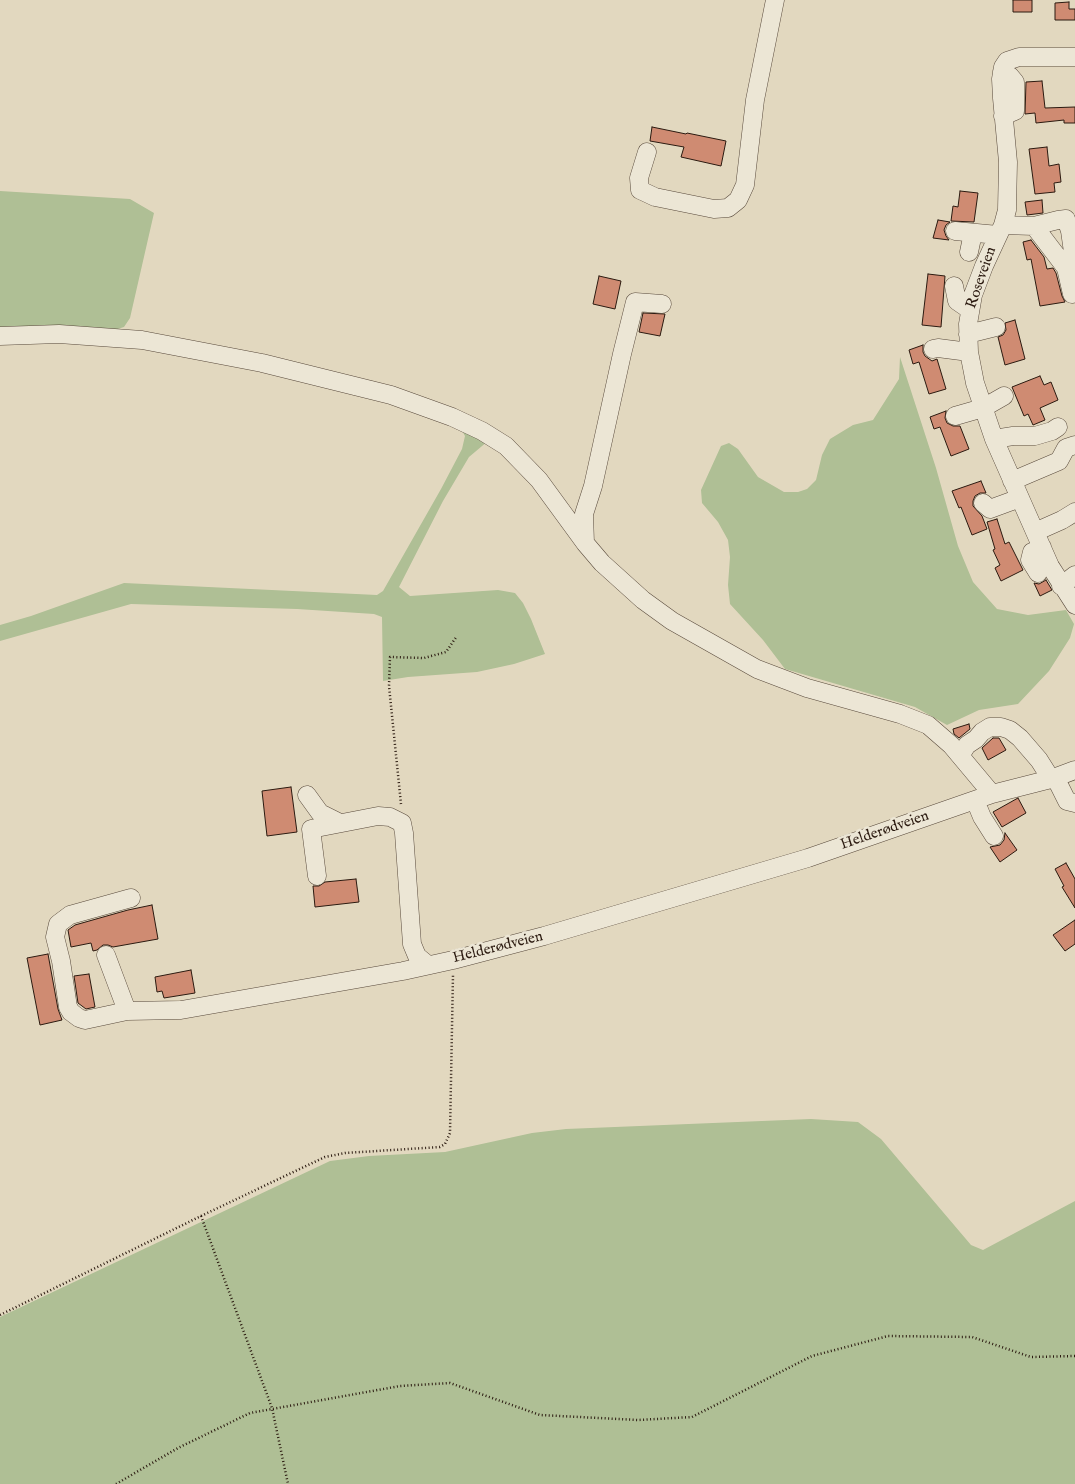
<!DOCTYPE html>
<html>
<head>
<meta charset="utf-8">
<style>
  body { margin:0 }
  canvas { display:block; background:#e2d8bf }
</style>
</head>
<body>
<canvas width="1075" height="1484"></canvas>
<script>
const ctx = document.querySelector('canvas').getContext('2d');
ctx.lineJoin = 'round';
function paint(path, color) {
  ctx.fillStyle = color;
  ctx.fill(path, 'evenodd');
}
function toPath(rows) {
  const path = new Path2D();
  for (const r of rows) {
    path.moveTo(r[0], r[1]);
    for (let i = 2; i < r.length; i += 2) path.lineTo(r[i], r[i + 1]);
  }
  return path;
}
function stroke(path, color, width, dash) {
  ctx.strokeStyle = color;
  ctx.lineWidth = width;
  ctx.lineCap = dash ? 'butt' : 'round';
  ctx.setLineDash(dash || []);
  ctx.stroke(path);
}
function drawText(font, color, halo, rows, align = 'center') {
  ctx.font = font + ' "IM FELL English",serif';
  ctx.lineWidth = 5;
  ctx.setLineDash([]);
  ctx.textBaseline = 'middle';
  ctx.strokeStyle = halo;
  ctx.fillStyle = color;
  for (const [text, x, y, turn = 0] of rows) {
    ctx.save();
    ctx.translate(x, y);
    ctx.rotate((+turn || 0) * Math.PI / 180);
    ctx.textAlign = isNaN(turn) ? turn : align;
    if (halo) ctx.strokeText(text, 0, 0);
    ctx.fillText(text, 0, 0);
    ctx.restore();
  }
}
paint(toPath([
  [0,191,130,199,154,213,130,318,124,327,111,331,0,329],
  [900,357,936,468,958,546,973,582,997,609,1028,615,1066,610,1074,624,1070,638,1049,671,1018,704,979,710,947,725,915,707,785,669,763,640,730,604,728,585,730,557,728,540,718,522,702,503,701,490,721,446,729,443,738,449,758,477,784,492,798,492,807,489,816,480,822,455,830,439,853,425,873,420,899,379],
  [461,429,488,441,469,457,443,501,399,587,410,596,498,590,515,593,523,603,531,619,545,654,514,664,477,672,408,677,383,681,382,617,374,614,297,609,131,604,0,641,0,625,31,616,124,583,377,595,383,591,441,489,462,449,465,436],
  [811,1119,858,1122,881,1139,971,1245,983,1250,1075,1201,1075,1484,0,1484,0,1317,330,1161,369,1156,445,1152,532,1133,566,1129]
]), '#afbf95');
const building = toPath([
  [1013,0,1032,0,1032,12,1013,12,1013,0],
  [1069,2,1069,9,1075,9,1075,20,1055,20,1055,3,1069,2],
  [1042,81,1045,108,1075,107,1075,123,1064,123,1064,120,1036,123,1035,113,1025,114,1026,82,1042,81],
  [652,127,686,134,687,133,726,141,721,166,681,157,684,147,650,141,652,127],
  [1047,147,1049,166,1059,164,1061,182,1054,183,1055,192,1035,194,1029,149,1047,147],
  [960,191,978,193,974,222,951,221,953,206,958,207,960,191],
  [1042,200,1043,213,1027,215,1025,202,1042,200],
  [938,220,950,222,946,225,944,230,946,236,949,240,933,238,938,220],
  [1031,240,1044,257,1047,269,1053,268,1056,273,1062,296,1065,302,1040,306,1031,259,1027,260,1023,242,1031,240],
  [928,274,945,276,941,327,922,325,928,274],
  [599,276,621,281,615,309,593,304,599,276],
  [643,313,665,314,660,336,639,332,643,313],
  [1015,320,1025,359,1005,365,998,337,1003,335,1006,330,1005,323,1015,320],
  [923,345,923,352,925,356,932,361,937,359,946,389,929,394,919,362,913,364,909,350,923,345],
  [1040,376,1044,385,1051,382,1058,400,1040,408,1045,420,1033,425,1028,414,1024,416,1012,387,1040,376],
  [946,411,945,418,947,423,953,426,960,426,969,449,951,456,940,427,934,429,930,417,946,411],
  [981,481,986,493,980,493,975,496,973,501,973,506,982,516,987,529,972,535,961,507,959,508,952,491,981,481],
  [997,519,1005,544,1009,542,1023,570,1001,581,995,568,1000,565,993,550,995,549,987,522,997,519],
  [1046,580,1052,590,1040,596,1034,583,1039,584,1046,580],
  [969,724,970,729,959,738,954,734,953,729,969,724],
  [993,738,999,738,1006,750,988,760,982,748,993,738],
  [291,787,297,832,267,836,262,791,291,787],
  [1018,798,1026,813,1002,827,993,812,1018,798],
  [1005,833,1017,850,1000,862,990,847,1000,845,1004,840,1005,833],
  [1066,863,1075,879,1075,908,1062,887,1064,886,1055,869,1066,863],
  [356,879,359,902,315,907,313,886,319,886,325,882,356,879],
  [152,905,158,939,113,947,108,945,103,945,97,950,93,951,91,943,71,947,68,930,75,925,128,910,152,905],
  [1075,920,1075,944,1065,951,1053,935,1075,920],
  [48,954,58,1009,62,1020,40,1025,27,958,48,954],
  [191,970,195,993,164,998,162,991,157,992,155,977,191,970],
  [89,974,95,1007,86,1009,78,1003,74,976,89,974]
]);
paint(building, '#cf8b72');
stroke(building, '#2b1a10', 1);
const minor = toPath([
  [1075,57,1019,57,1007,61,1003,67,1001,79,1002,98,1008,162,1007,210,1003,225,984,266,973,295,968,324,969,352,975,383,994,439,1050,566,1075,605],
  [1002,72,1010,76,1015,82,1015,111,1003,116],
  [647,152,639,178,640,190,655,197,714,209,728,208,738,200,745,185,755,100,775,0],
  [1003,225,1034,226,1058,220,1066,219,1070,231,1075,266],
  [1034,226,1066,268,1072,294],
  [955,231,998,235],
  [969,252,973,233],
  [954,286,957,301,970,310],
  [968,334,996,327],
  [0,336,59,334,142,340,262,363,391,395,452,417,482,431,506,446,539,480,585,543,602,563,643,600,672,621,757,669,807,688,900,714,928,725,951,745,992,794],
  [933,349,938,348,969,352],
  [955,416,983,408,1004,396],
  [994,439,1013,436,1035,436,1052,431,1058,427],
  [1012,481,1059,461,1066,448,1075,445],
  [983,503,990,509,1020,498],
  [1035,532,1062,520,1075,512],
  [585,543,584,514,593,486,622,354,635,302,662,304],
  [1038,573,1030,560,1032,552,1042,547],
  [1061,586,1075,575],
  [960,756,967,745,976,739,982,732,990,727,1001,727,1010,730,1020,738,1039,760,1051,779],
  [1055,777,1067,801,1075,803],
  [307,795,320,813,338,822],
  [975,800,982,817,994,836],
  [317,876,311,829,378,816,390,817,402,823,404,833,412,944,417,956,428,965],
  [131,898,70,915,58,924,55,937,61,961,68,1007,71,1012,79,1018,85,1020,127,1011,181,1010,403,971,453,960,544,936,808,858,992,794,1051,779,1075,770],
  [106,955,127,1011]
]);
stroke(minor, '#594a3c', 19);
stroke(toPath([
  [401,804,389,686,390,657,424,658,446,652,457,636],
  [201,1216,325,1157,345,1153,440,1147,445,1144,450,1133,453,975],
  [0,1315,201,1216,272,1408,288,1484],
  [116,1484,178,1448,250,1413,400,1386,450,1383,540,1415,638,1420,692,1417,812,1356,888,1336,972,1337,1031,1357,1075,1356]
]), '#2b1a10', 2.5, [1, 2.5]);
stroke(minor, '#ece6d5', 18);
drawText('15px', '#2b1a10', '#ece6d5', [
  ["Roseveien",982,278,-71],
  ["Helderødveien",885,831,-19],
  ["Helderødveien",498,948,-14]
]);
</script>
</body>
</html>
